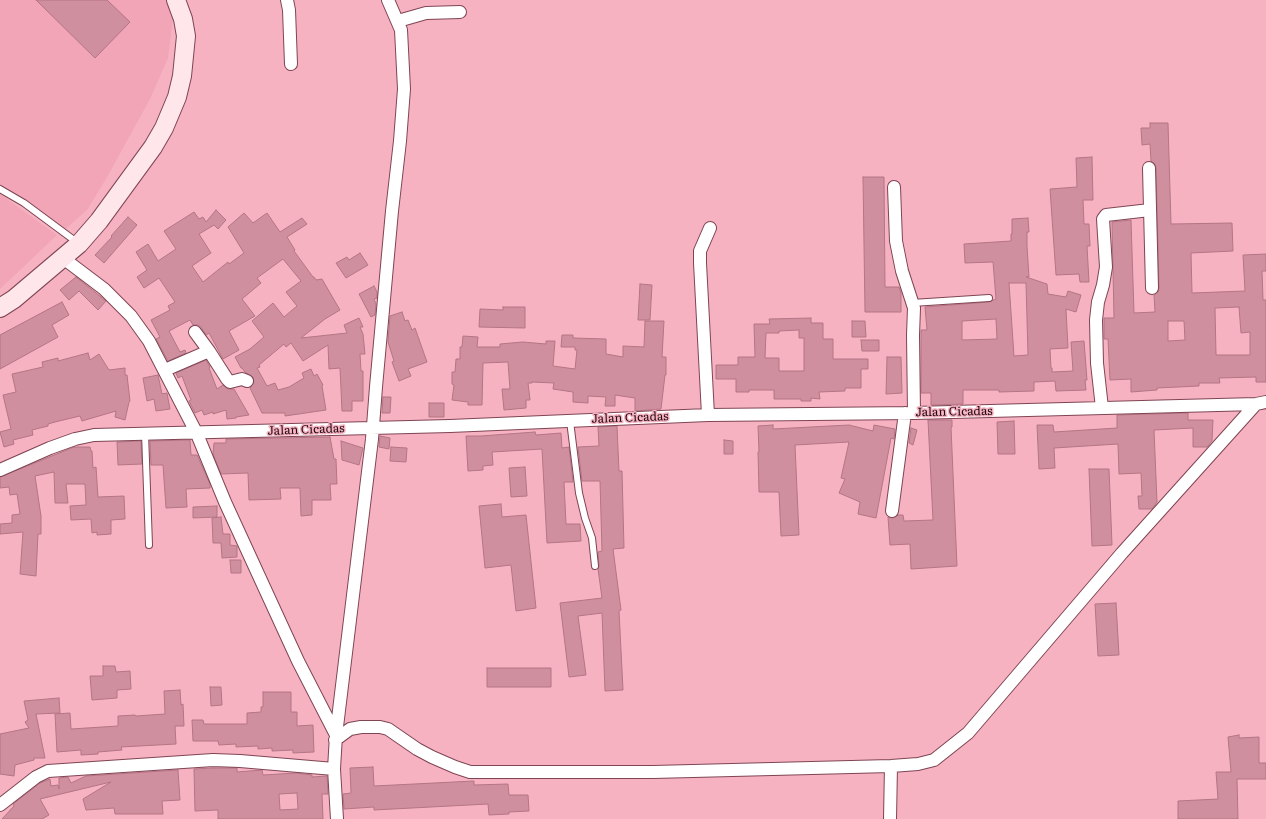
<!DOCTYPE html>
<html>
<head>
<meta charset="utf-8">
<style>
  body { margin:0 }
  canvas { display:block; background:#f6b2c1 }
</style>
</head>
<body>
<canvas width="1266" height="819"></canvas>
<script>
const ctx = document.querySelector('canvas').getContext('2d');
ctx.lineJoin = 'round';
function paint(path, color) {
  ctx.fillStyle = color;
  ctx.fill(path, 'evenodd');
}
function toPath(rows) {
  const path = new Path2D();
  for (const r of rows) {
    path.moveTo(r[0], r[1]);
    for (let i = 2; i < r.length; i += 2) path.lineTo(r[i], r[i + 1]);
  }
  return path;
}
function stroke(path, color, width, dash) {
  ctx.strokeStyle = color;
  ctx.lineWidth = width;
  ctx.lineCap = dash ? 'butt' : 'round';
  ctx.setLineDash(dash || []);
  ctx.stroke(path);
}
function drawText(font, color, halo, rows, align = 'center') {
  ctx.font = font + ' Literata,serif';
  ctx.lineWidth = 3;
  ctx.setLineDash([]);
  ctx.textBaseline = 'middle';
  ctx.strokeStyle = halo;
  ctx.fillStyle = color;
  for (const [text, x, y, turn = 0] of rows) {
    ctx.save();
    ctx.translate(x, y);
    ctx.rotate((+turn || 0) * Math.PI / 180);
    ctx.textAlign = isNaN(turn) ? turn : align;
    if (halo) ctx.strokeText(text, 0, 0);
    ctx.fillText(text, 0, 0);
    ctx.restore();
  }
}
paint(toPath([
  [0,0,170,0,173,18,168,58,150,99,106,179,87,210,63,231,0,185],
  [0,194,57,235,0,289]
]), '#f1a5b7');
const building = toPath([
  [36,0,107,0,130,22,95,58,36,0],
  [1150,123,1168,123,1171,224,1232,223,1233,251,1191,253,1192,293,1245,291,1243,255,1266,254,1266,271,1262,271,1263,300,1266,300,1266,382,1256,382,1256,377,1219,378,1220,383,1199,383,1199,386,1157,388,1157,390,1131,392,1131,379,1110,380,1108,339,1104,339,1104,318,1114,318,1112,222,1131,220,1134,313,1155,312,1154,295,1158,292,1159,288,1156,168,1155,164,1151,161,1150,144,1142,145,1141,128,1150,128,1150,123],
  [1239,307,1241,333,1250,332,1250,355,1216,355,1215,308,1239,307],
  [1168,321,1184,321,1185,340,1168,341,1168,321],
  [1092,157,1093,200,1083,200,1084,224,1089,224,1090,246,1087,246,1089,282,1080,282,1079,274,1056,275,1050,189,1077,187,1076,158,1092,157],
  [863,177,884,177,885,287,899,287,901,293,901,312,865,312,863,177],
  [216,210,226,220,218,229,214,225,199,234,211,253,192,266,203,282,228,262,229,264,244,253,228,227,244,213,253,223,267,213,280,232,302,218,307,224,287,237,295,250,294,251,313,277,314,277,316,280,322,279,340,310,325,319,301,338,347,333,344,325,359,318,363,327,360,327,363,334,365,354,360,354,361,371,363,371,363,401,352,401,352,411,342,411,340,368,329,369,328,345,303,361,291,343,286,347,284,344,259,365,260,367,257,368,267,386,275,383,278,390,289,387,304,378,302,373,311,369,314,376,317,374,323,385,322,386,326,410,285,416,285,413,262,413,250,388,254,383,253,377,245,372,242,368,241,368,235,357,250,349,264,337,252,321,273,303,284,317,297,306,286,292,301,281,283,259,257,278,261,283,242,299,255,316,229,331,239,350,223,359,209,333,206,335,201,327,198,325,193,325,190,320,169,331,180,352,185,350,186,353,168,361,156,339,160,337,151,320,170,310,168,306,175,302,159,278,144,288,137,277,147,270,136,252,148,244,158,261,176,249,164,231,194,212,199,219,203,217,206,222,216,210],
  [128,217,137,225,104,263,95,255,112,237,111,236,128,217],
  [1028,218,1029,232,1027,232,1027,246,1029,277,1026,277,1047,284,1048,294,1066,297,1068,291,1081,295,1076,312,1066,309,1068,348,1050,349,1051,368,1052,368,1052,372,1073,371,1071,342,1084,341,1087,380,1085,380,1086,390,1056,391,1055,381,1034,382,1034,391,999,392,999,390,963,390,963,404,931,405,931,393,921,393,921,330,927,330,925,307,989,302,996,299,993,262,965,263,964,244,1011,241,1011,234,1012,234,1012,219,1028,218],
  [1009,283,1026,283,1028,355,1014,356,1009,283],
  [996,319,997,339,962,340,962,321,996,319],
  [360,253,368,265,346,278,336,263,347,257,349,260,360,253],
  [76,277,106,301,98,310,79,291,69,300,60,290,76,277],
  [640,284,652,285,650,320,638,320,640,284],
  [374,286,377,292,377,298,374,299,376,304,375,315,371,317,359,294,374,286],
  [62,302,69,315,52,325,58,337,0,369,0,335,62,302],
  [503,307,525,307,525,328,479,327,480,309,503,310,503,307],
  [402,312,405,321,408,320,412,330,415,328,427,362,408,369,411,376,399,381,392,362,394,361,388,342,390,316,402,312],
  [811,318,811,323,823,323,823,339,833,339,833,359,868,359,868,369,861,369,861,388,845,388,845,391,819,392,820,399,811,398,811,401,801,401,801,399,774,399,774,390,749,390,749,392,736,392,736,379,716,379,716,365,738,365,738,357,755,357,754,324,770,324,769,319,811,318],
  [799,330,799,338,804,338,804,371,779,371,779,358,765,358,766,333,779,333,779,331,799,330],
  [645,321,664,321,662,357,666,357,666,375,665,375,661,409,635,411,635,398,615,395,615,406,605,406,606,397,588,396,588,403,573,402,573,392,553,389,554,383,532,382,532,383,528,383,530,400,526,400,526,408,504,410,502,389,510,389,508,362,483,363,482,405,468,405,468,402,452,400,454,385,452,384,452,372,455,372,456,359,460,359,460,347,462,347,463,336,478,337,477,347,500,347,500,344,523,342,546,344,546,341,555,341,553,366,575,369,577,350,575,350,575,347,561,347,562,335,573,335,573,338,606,339,606,354,623,357,623,346,644,347,645,321],
  [852,321,865,321,866,337,852,337,852,321],
  [861,340,879,340,879,351,862,351,861,340],
  [88,353,90,360,99,354,109,370,125,368,125,375,127,375,130,401,129,402,125,420,115,417,116,411,82,421,80,416,55,422,48,424,48,426,32,430,33,435,13,440,14,444,4,447,0,432,11,429,3,395,16,392,12,374,43,367,42,362,58,358,58,361,88,353],
  [887,357,901,357,902,393,886,394,887,357],
  [206,360,210,367,209,368,217,389,223,385,228,389,234,389,249,415,236,417,236,418,227,419,226,410,213,414,213,412,204,415,202,410,195,413,189,401,191,400,182,376,178,378,176,373,206,360],
  [158,375,162,394,167,393,170,409,156,411,154,399,147,401,143,378,158,375],
  [383,397,391,397,390,413,382,413,383,397],
  [429,403,444,403,444,417,429,417,429,403],
  [1188,413,1188,420,1213,420,1212,441,1207,447,1193,447,1193,428,1154,430,1157,502,1152,509,1139,509,1138,496,1142,496,1141,473,1119,474,1118,444,1054,448,1055,468,1039,469,1037,425,1053,425,1054,432,1117,428,1117,415,1188,413],
  [928,420,952,420,952,427,951,427,957,566,911,569,910,544,890,545,888,517,894,518,898,515,903,515,904,521,933,520,928,420],
  [1014,421,1015,454,998,454,997,422,1014,421],
  [773,425,773,429,849,425,873,431,874,425,895,429,894,439,891,438,876,518,858,514,860,502,839,493,845,479,841,478,849,442,795,445,799,535,781,536,779,492,759,492,758,452,759,452,758,426,773,425],
  [617,426,619,471,622,471,624,548,613,549,621,610,619,611,623,690,605,691,602,613,578,616,586,675,569,677,560,603,602,598,598,569,599,566,598,552,602,551,600,481,582,481,578,447,599,446,598,427,617,426],
  [911,428,917,430,913,445,909,443,911,428],
  [535,432,536,435,561,433,562,448,569,447,573,482,564,482,566,524,580,524,581,541,547,543,542,449,492,452,493,465,483,466,483,470,468,471,466,436,481,436,535,432],
  [380,436,390,438,389,449,379,447,380,436],
  [330,437,334,459,336,459,337,484,330,484,331,500,312,500,312,515,301,516,300,488,280,488,281,499,249,500,248,473,221,474,213,454,214,443,226,443,226,439,330,437],
  [190,440,191,455,197,455,210,484,210,488,186,489,187,507,166,508,163,465,151,465,150,441,190,440],
  [724,440,733,441,733,454,724,454,724,440],
  [141,441,142,464,118,465,117,442,141,441],
  [341,441,363,448,359,465,342,460,341,441],
  [74,447,90,447,91,451,92,451,93,468,96,467,98,497,124,496,125,519,111,520,111,534,97,535,97,532,92,533,91,519,71,520,70,506,86,505,85,484,66,484,68,503,55,503,54,472,35,476,41,516,41,534,38,534,36,576,20,574,23,532,0,534,0,524,12,523,12,515,20,514,17,494,10,495,9,487,0,488,0,477,74,447],
  [391,447,407,448,406,462,390,461,391,447],
  [525,467,527,496,511,497,509,468,525,467],
  [1089,469,1109,469,1112,545,1092,546,1089,469],
  [501,504,502,517,526,515,536,608,516,611,511,565,485,568,479,506,501,504],
  [217,506,217,517,193,518,193,507,217,506],
  [221,517,223,534,230,534,230,545,237,546,237,557,222,558,221,543,213,543,212,518,221,517],
  [230,560,241,560,241,573,231,573,230,560],
  [1116,603,1119,655,1098,656,1095,604,1116,603],
  [103,666,115,666,116,672,130,671,131,689,117,690,117,698,92,700,90,676,103,676,103,666],
  [487,668,551,668,551,687,487,687,487,668],
  [210,687,221,687,222,705,211,706,210,687],
  [180,690,181,705,183,704,184,726,175,726,176,744,121,747,122,750,98,752,98,754,81,755,81,750,57,752,55,714,70,713,71,729,118,726,118,716,135,715,136,716,165,714,164,691,180,690],
  [263,692,291,692,291,712,297,712,297,726,313,725,314,752,293,753,293,750,272,751,272,748,258,749,258,746,236,747,236,744,219,745,218,741,193,741,192,720,203,720,204,724,247,724,247,713,261,712,261,707,263,707,263,692],
  [59,698,60,713,36,714,45,758,34,758,34,760,15,765,14,776,0,774,0,734,29,728,25,722,28,720,24,701,59,698],
  [1239,735,1239,738,1259,737,1259,763,1266,763,1266,779,1237,779,1238,819,1178,819,1178,801,1218,799,1216,772,1231,772,1228,737,1239,735],
  [373,767,374,786,474,781,474,785,508,784,509,795,528,795,529,811,509,812,509,814,489,815,488,804,374,810,374,807,344,809,343,794,351,793,350,768,373,767],
  [213,768,237,768,237,772,262,770,263,775,296,773,312,775,312,777,327,776,328,794,322,794,323,819,218,819,218,810,195,811,194,769,213,768],
  [297,793,298,809,280,810,279,794,297,793],
  [178,770,180,800,162,801,163,814,115,814,114,808,86,810,83,799,111,782,40,799,49,815,42,819,2,819,14,806,13,804,40,783,50,779,51,786,58,785,59,789,59,778,68,777,71,783,86,776,178,770]
]);
paint(building, '#d08f9e');
stroke(building, '#b47584', 1);
const service = toPath([
  [0,189,24,203,78,243],
  [912,303,989,298],
  [570,421,579,493,585,518,592,538,595,566],
  [145,433,149,545]
]);
const minor = toPath([
  [287,0,289,10,291,64],
  [398,21,426,13,460,12],
  [1149,168,1152,288],
  [894,187,896,241,902,271,914,308,913,335,914,413],
  [63,258,104,289,131,316,149,341,197,434,225,502,298,661,336,735,334,769,337,819],
  [195,332,209,351,227,379,230,382,242,379,247,381],
  [165,370,209,351],
  [1102,408,1097,363,1096,320,1098,302,1103,285,1106,267,1103,219,1106,215,1150,210],
  [708,415,700,263,700,251,710,228],
  [0,470,50,448,75,439,94,435,450,426,708,415,914,413,1256,404,1266,402],
  [892,511,905,413],
  [336,735,372,439,376,387,392,211,400,141,404,89,401,30,388,0],
  [335,740,350,729,361,727,380,727,388,729,417,749,432,757,455,767,470,772,653,772,891,766,918,764,934,760,968,733,1122,553,1256,404],
  [0,805,36,777,48,771,213,760,240,761,334,769],
  [890,819,891,766]
]);
const secondary = toPath([
  [0,308,14,299,79,244,99,221,153,147,164,128,177,97,182,76,186,36,183,19,176,0]
]);
stroke(service, '#7f4554', 8);
stroke(minor, '#7f4554', 14);
stroke(secondary, '#7f4554', 20);
stroke(service, '#fff', 6);
stroke(minor, '#fff', 12);
stroke(secondary, '#fee6eb', 18);
drawText('12px', '#210a10', '#f6b2c1', [
  ["Jalan Cicadas",954,412,-1],
  ["Jalan Cicadas",630,418,-2],
  ["Jalan Cicadas",306,430,-2]
]);
</script>
</body>
</html>
